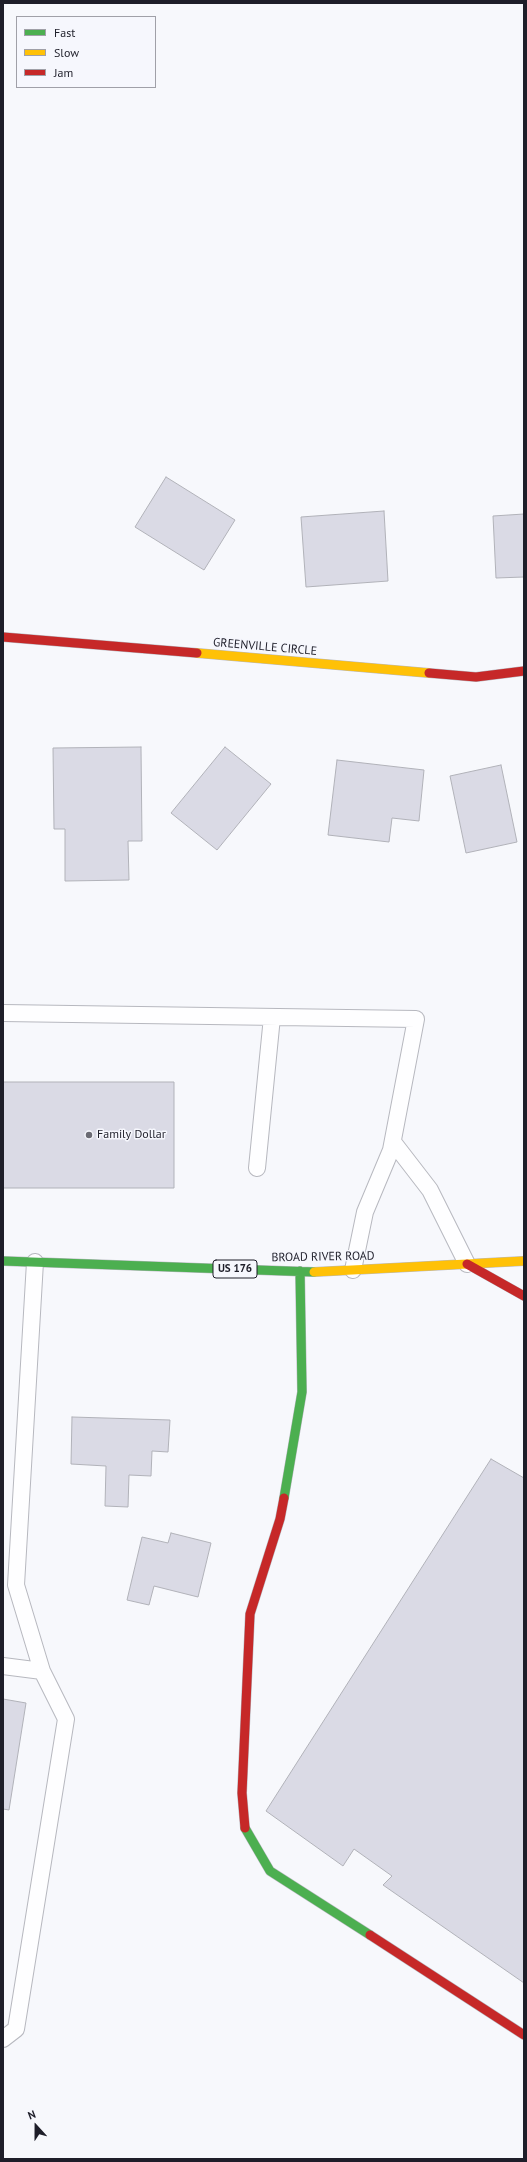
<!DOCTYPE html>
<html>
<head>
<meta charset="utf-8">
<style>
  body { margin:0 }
  #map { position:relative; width:527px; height:2162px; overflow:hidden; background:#f7f8fc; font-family:"PT Sans",sans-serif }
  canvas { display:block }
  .frame { position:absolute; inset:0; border:4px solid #1e1e29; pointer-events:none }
  .legend { position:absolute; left:16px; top:16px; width:140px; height:72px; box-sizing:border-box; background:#f6f7fd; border:1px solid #a0a0a8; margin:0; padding:5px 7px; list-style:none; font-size:12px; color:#1e1e29 }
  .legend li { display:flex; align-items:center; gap:8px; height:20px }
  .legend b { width:20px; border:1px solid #a0a0a8 }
  .north { position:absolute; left:16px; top:2106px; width:40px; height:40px; -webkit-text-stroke:3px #f6f7fd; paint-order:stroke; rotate:339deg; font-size:11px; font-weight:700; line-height:16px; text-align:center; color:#1e1e29 }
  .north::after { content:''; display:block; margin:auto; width:14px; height:18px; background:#1e1e29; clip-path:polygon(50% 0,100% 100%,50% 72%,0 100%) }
</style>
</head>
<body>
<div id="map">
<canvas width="527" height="2162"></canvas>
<div class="frame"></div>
<ul class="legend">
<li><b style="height:5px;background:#4caf50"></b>Fast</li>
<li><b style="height:5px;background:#ffc107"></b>Slow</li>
<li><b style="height:5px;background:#c62828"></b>Jam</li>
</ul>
<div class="north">N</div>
</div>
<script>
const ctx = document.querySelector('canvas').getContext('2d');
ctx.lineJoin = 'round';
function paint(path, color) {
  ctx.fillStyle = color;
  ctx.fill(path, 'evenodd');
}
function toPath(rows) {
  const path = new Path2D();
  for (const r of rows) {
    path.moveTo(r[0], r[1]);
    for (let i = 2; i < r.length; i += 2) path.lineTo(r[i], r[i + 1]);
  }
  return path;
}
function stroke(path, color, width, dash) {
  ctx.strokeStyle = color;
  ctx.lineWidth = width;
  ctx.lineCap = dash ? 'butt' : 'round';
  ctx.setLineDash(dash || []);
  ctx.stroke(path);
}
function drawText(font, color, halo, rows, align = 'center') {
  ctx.font = font + ' "PT Sans",sans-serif';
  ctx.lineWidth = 3;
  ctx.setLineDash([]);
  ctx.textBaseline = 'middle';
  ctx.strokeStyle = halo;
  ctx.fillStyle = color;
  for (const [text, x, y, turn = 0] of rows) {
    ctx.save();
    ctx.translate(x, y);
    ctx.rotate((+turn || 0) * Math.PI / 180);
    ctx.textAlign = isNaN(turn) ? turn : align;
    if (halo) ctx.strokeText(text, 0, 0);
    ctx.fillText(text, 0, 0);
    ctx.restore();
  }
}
const building = toPath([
  [166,477,235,520,204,570,135,527,166,477],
  [384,511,388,581,306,587,301,517,384,511],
  [524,514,524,577,496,578,493,516,524,514],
  [141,747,142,841,128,841,129,880,65,881,65,829,54,829,53,748,141,747],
  [225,747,271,784,217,850,171,813,225,747],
  [337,760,424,770,419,821,392,818,389,842,328,835,337,760],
  [501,765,517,842,466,853,450,776,501,765],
  [3,1082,174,1082,174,1188,3,1188,3,1082],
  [72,1417,170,1420,168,1452,152,1451,151,1476,129,1475,128,1507,105,1506,106,1466,71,1464,72,1417],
  [491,1459,524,1478,524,1983,383,1885,392,1876,354,1849,343,1866,266,1811,491,1459],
  [171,1533,211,1543,198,1597,154,1586,149,1605,127,1600,142,1537,168,1543,171,1533],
  [3,1699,26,1703,9,1810,3,1809,3,1699]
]);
paint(building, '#dadae5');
stroke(building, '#b1b2b9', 1);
const lane = toPath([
  [3,1013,416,1019,391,1150,365,1212,353,1270],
  [393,1142,430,1190,467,1264],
  [257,1168,272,1017],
  [3,1666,42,1671,16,1585,35,1262],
  [3,2039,16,2029,66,1719,42,1671]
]);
const fast = toPath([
  [3,1261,314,1272],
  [284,1498,302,1392,300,1271],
  [245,1828,270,1871,370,1935]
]);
const slow = toPath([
  [197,653,429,673],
  [314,1272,524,1261]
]);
const jam = toPath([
  [3,637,197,653],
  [429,673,476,677,524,671],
  [467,1264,524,1296],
  [245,1828,242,1793,250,1614,280,1519,284,1498],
  [370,1935,524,2035]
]);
stroke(lane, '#b7b8bf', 18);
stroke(fast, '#b7b8bf', 10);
stroke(slow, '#b7b8bf', 10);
stroke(jam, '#b7b8bf', 10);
stroke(lane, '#fefeff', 16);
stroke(fast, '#4caf50', 9);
stroke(slow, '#ffc107', 9);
stroke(jam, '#c62828', 9);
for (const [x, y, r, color] of [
  [89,1135,4,"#6a6a73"]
]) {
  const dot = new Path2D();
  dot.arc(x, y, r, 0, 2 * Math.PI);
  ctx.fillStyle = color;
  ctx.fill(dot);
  stroke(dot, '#f6f7fd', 1.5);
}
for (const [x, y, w] of [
  [235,1269,44]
]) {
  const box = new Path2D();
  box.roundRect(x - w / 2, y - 9, w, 18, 3);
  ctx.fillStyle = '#f6f7fd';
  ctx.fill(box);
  stroke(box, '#1e1e29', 1);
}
drawText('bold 11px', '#1e1e29', null, [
  ["US 176",235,1269]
]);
drawText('12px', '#1e1e29', '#f6f7fd', [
  ["GREENVILLE CIRCLE",265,647,5],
  ["BROAD RIVER ROAD",323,1257,-1]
]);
drawText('12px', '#1e1e29', '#f6f7fd', [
  ["Family Dollar",97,1135]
], 'left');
</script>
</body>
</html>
